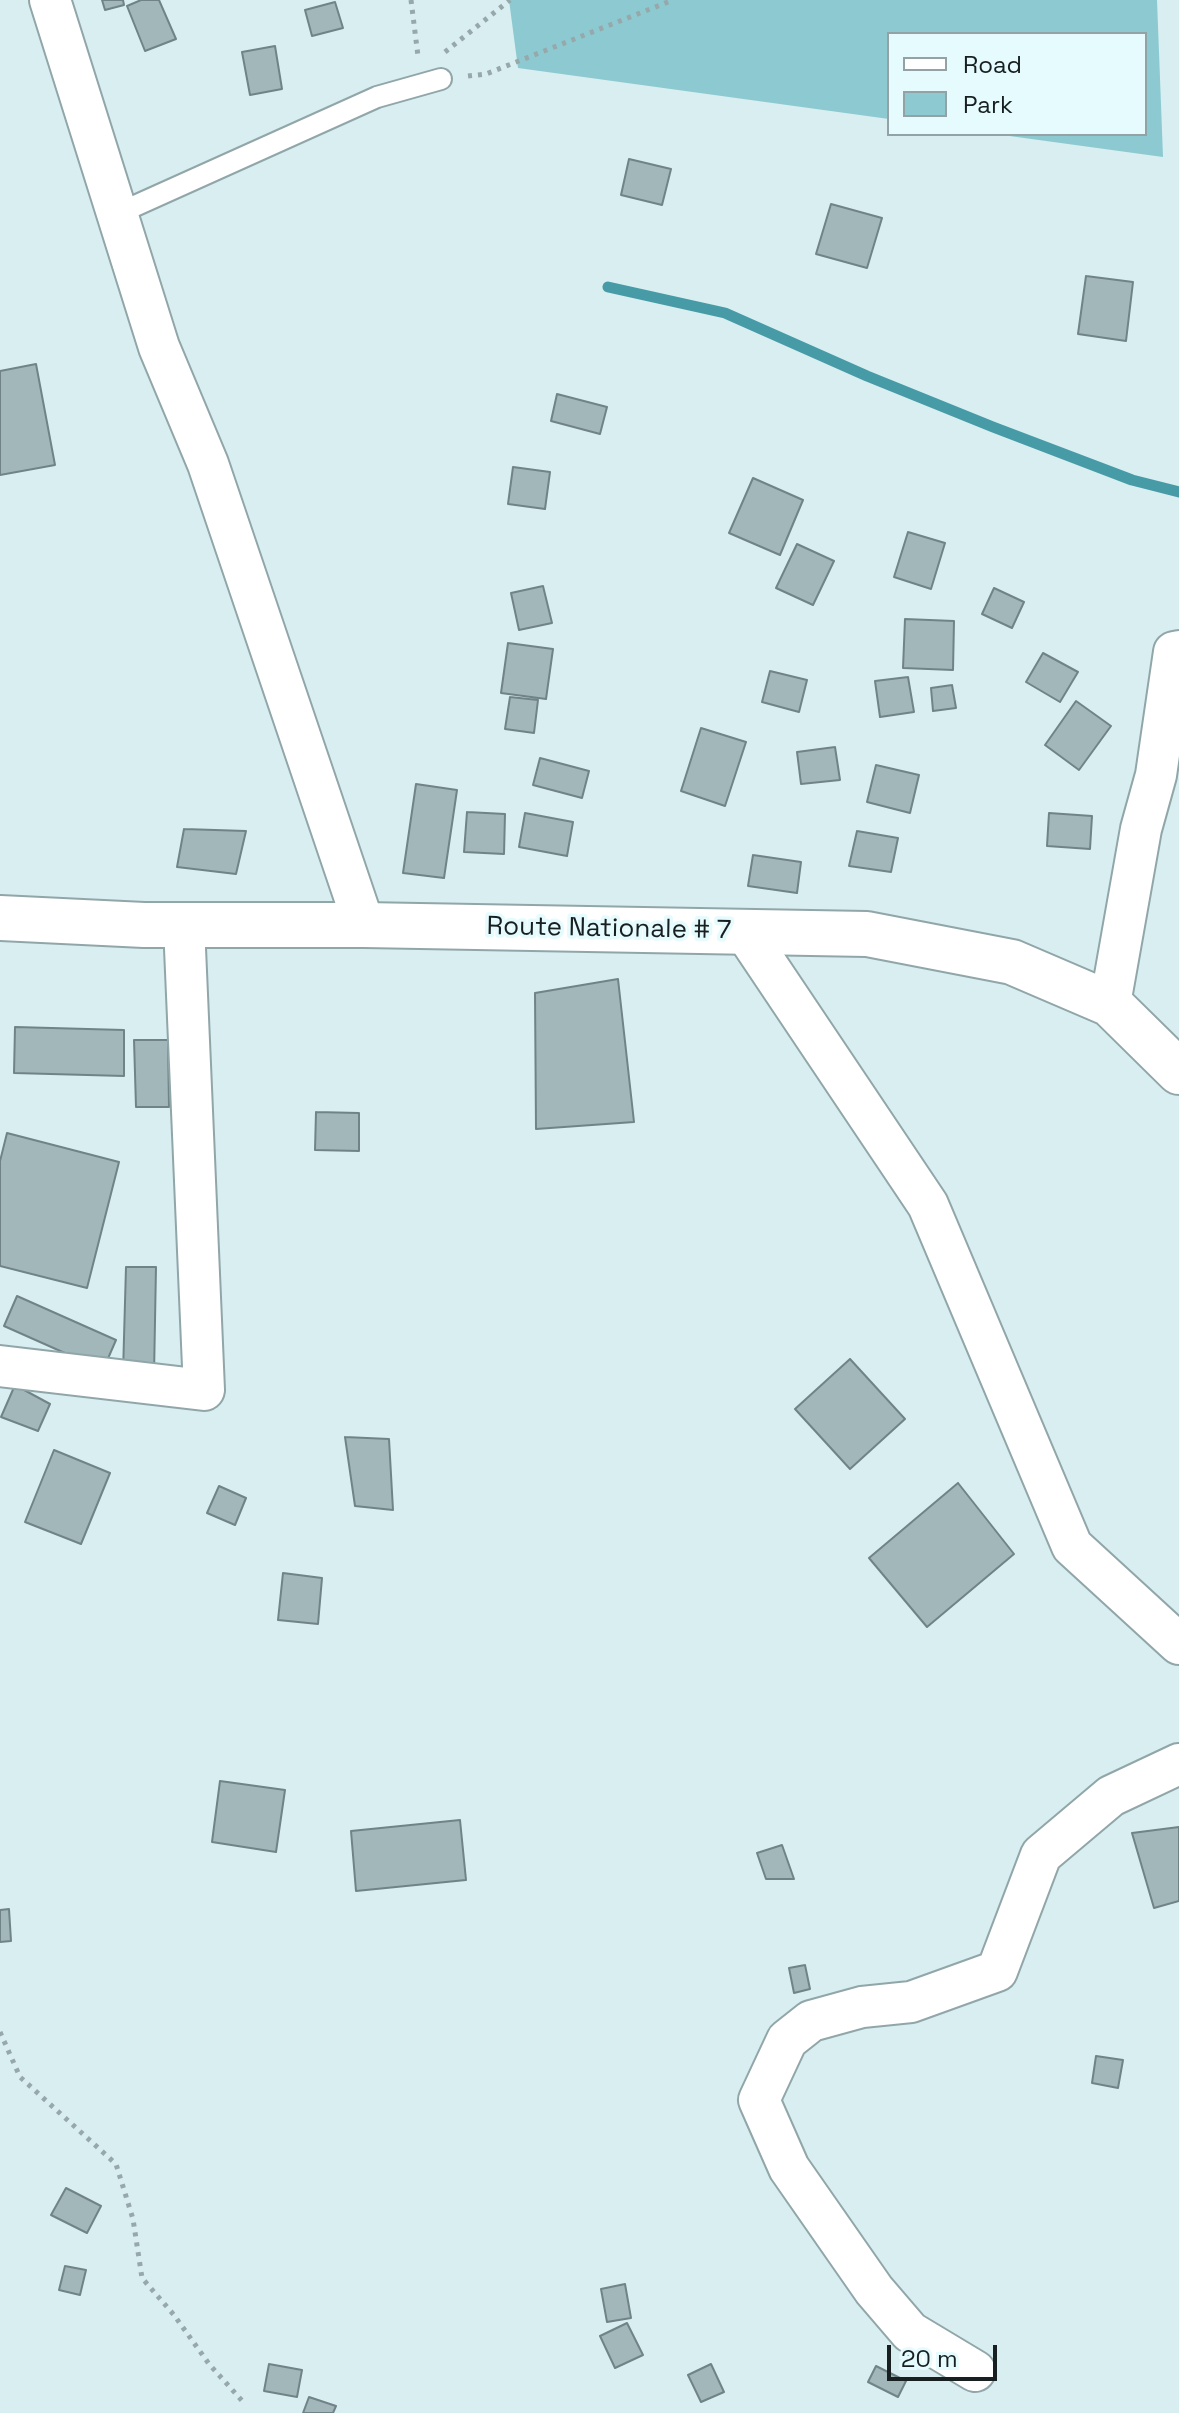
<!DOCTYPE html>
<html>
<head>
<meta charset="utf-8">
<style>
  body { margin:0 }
  #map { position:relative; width:1179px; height:2413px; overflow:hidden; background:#d8eef1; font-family:"Space Grotesk",sans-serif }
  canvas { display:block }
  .legend { position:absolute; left:887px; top:32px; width:260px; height:104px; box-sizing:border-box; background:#e5fbfe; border:2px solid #93a3a5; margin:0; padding:10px 14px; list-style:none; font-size:24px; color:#171f20 }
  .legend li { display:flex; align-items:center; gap:16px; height:40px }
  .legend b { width:40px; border:2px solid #93a3a5 }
  .scale { position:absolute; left:887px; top:2345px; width:110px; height:36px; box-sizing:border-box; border:4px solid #171f20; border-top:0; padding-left:10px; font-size:24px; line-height:28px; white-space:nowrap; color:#171f20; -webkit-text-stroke:6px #e5fbfe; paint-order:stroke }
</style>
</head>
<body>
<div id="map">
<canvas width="1179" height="2413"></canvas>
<ul class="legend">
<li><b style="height:10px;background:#fff"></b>Road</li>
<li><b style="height:22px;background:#8cc9d1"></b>Park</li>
</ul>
<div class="scale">20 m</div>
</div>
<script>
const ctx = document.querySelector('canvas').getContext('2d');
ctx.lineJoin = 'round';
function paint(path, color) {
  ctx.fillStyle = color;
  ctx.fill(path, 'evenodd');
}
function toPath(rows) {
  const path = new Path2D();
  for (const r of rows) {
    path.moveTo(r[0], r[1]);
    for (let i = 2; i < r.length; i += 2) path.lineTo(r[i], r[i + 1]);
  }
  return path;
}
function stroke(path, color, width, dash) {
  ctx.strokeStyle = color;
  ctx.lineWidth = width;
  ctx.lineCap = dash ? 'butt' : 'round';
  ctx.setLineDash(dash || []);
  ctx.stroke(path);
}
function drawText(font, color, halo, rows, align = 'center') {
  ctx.font = font + ' "Space Grotesk",sans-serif';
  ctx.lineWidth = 7;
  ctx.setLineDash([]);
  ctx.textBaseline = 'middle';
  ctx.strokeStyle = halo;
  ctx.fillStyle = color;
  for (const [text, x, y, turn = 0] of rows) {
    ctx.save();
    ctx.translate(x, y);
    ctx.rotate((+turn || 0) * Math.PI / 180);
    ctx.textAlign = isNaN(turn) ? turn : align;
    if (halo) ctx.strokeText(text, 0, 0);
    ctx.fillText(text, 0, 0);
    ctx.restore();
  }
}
paint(toPath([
  [509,0,1157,0,1163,157,995,134,1145,134,1145,34,889,34,889,119,518,68]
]), '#8cc9d1');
stroke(toPath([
  [608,287,725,313,867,376,993,427,1132,480,1179,492]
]), '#469ba6', 11);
const building = toPath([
  [102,0,123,0,124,5,105,10,102,0],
  [141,0,159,0,176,39,145,51,127,6,141,0],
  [335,2,343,28,312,36,305,10,335,2],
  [275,46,282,89,250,95,242,52,275,46],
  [629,159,671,169,662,205,621,195,629,159],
  [831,204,882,218,867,268,816,254,831,204],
  [1086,276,1133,282,1126,341,1078,334,1086,276],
  [36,364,55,465,0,475,0,371,36,364],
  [557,394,607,407,600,434,551,421,557,394],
  [513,467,550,472,545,509,508,504,513,467],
  [753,478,803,500,780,555,729,533,753,478],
  [908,532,945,543,931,589,894,577,908,532],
  [797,544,834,561,813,605,776,588,797,544],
  [543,586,552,623,519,630,511,593,543,586],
  [994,588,1024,602,1012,628,982,614,994,588],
  [905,619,954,621,953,670,903,668,905,619],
  [508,643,553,649,546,699,501,693,508,643],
  [1043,653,1078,672,1060,702,1026,682,1043,653],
  [770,671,807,680,799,712,762,702,770,671],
  [908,677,914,712,880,717,875,681,908,677],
  [952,685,956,708,933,711,931,688,952,685],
  [510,697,538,700,534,733,505,729,510,697],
  [1076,701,1111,726,1079,770,1045,745,1076,701],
  [701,728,746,742,725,806,681,791,701,728],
  [835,747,840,780,801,784,797,752,835,747],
  [540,758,589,771,582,798,533,785,540,758],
  [876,765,919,775,910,813,867,802,876,765],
  [416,784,457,790,444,878,403,873,416,784],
  [467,812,505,814,504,854,464,852,467,812],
  [525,813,573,822,567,856,519,847,525,813],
  [1049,813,1092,816,1090,849,1047,846,1049,813],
  [184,829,246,831,236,874,177,867,184,829],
  [857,831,898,838,891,872,849,866,857,831],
  [753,855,801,862,797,893,748,886,753,855],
  [618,979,634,1122,536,1129,535,993,618,979],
  [15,1027,124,1030,124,1076,14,1073,15,1027],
  [134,1040,168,1040,169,1107,136,1107,134,1040],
  [316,1112,359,1113,359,1151,315,1150,316,1112],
  [7,1133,119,1162,87,1288,0,1266,0,1161,7,1133],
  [126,1267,156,1267,154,1375,123,1373,126,1267],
  [17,1296,116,1340,103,1370,4,1326,17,1296],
  [850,1359,905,1419,850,1469,795,1409,850,1359],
  [15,1385,50,1404,38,1431,1,1417,15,1385],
  [345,1437,389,1439,393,1510,355,1506,345,1437],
  [54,1450,110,1473,81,1544,25,1522,54,1450],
  [958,1483,1014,1554,927,1627,869,1558,958,1483],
  [219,1486,246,1498,235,1525,207,1513,219,1486],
  [283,1573,322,1578,318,1624,278,1620,283,1573],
  [220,1781,285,1790,276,1852,212,1842,220,1781],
  [460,1820,466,1880,356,1891,351,1831,460,1820],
  [1179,1827,1179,1901,1154,1908,1132,1833,1179,1827],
  [782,1845,794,1879,766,1879,757,1853,782,1845],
  [9,1909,11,1941,0,1942,0,1910,9,1909],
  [805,1965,810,1989,794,1993,789,1968,805,1965],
  [1096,2056,1123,2060,1118,2088,1092,2083,1096,2056],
  [66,2188,101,2206,87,2233,51,2215,66,2188],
  [65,2266,86,2270,80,2295,59,2290,65,2266],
  [625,2284,631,2318,607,2322,601,2289,625,2284],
  [627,2323,643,2355,615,2368,600,2336,627,2323],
  [269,2364,302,2370,297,2397,264,2391,269,2364],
  [711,2364,724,2392,701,2402,688,2375,711,2364],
  [876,2366,906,2381,898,2397,868,2382,876,2366],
  [309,2397,336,2406,333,2413,303,2413,309,2397]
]);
paint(building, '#a2b7ba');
stroke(building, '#708487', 2);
const service = toPath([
  [117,214,377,97,441,79]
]);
const minor = toPath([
  [50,0,159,347,208,464,364,925],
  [745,932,928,1205,1072,1546,1179,1644],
  [1110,1004,1141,829,1156,775,1174,652,1179,651],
  [0,1366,204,1390,184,925],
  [975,2371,910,2332,874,2290,789,2168,759,2100,787,2040,811,2021,862,2007,911,2002,997,1971,1041,1855,1111,1796,1179,1764]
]);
const primary = toPath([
  [0,918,144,925,364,925,867,934,1012,962,1110,1004,1179,1072]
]);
stroke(service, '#91a6a9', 24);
stroke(minor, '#91a6a9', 44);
stroke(primary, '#91a6a9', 48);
stroke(toPath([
  [411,0,418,56],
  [445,52,510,0],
  [468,76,486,74,673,0],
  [0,2032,20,2077,116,2164,133,2219,142,2278,174,2315,209,2364,245,2404]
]), '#97a8ab', 5, [4, 6]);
stroke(service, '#fff', 20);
stroke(minor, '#fff', 40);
stroke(primary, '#fff', 44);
drawText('26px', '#171f20', '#e5fbfe', [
  ["Route Nationale # 7",609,929,1]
]);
</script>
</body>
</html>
